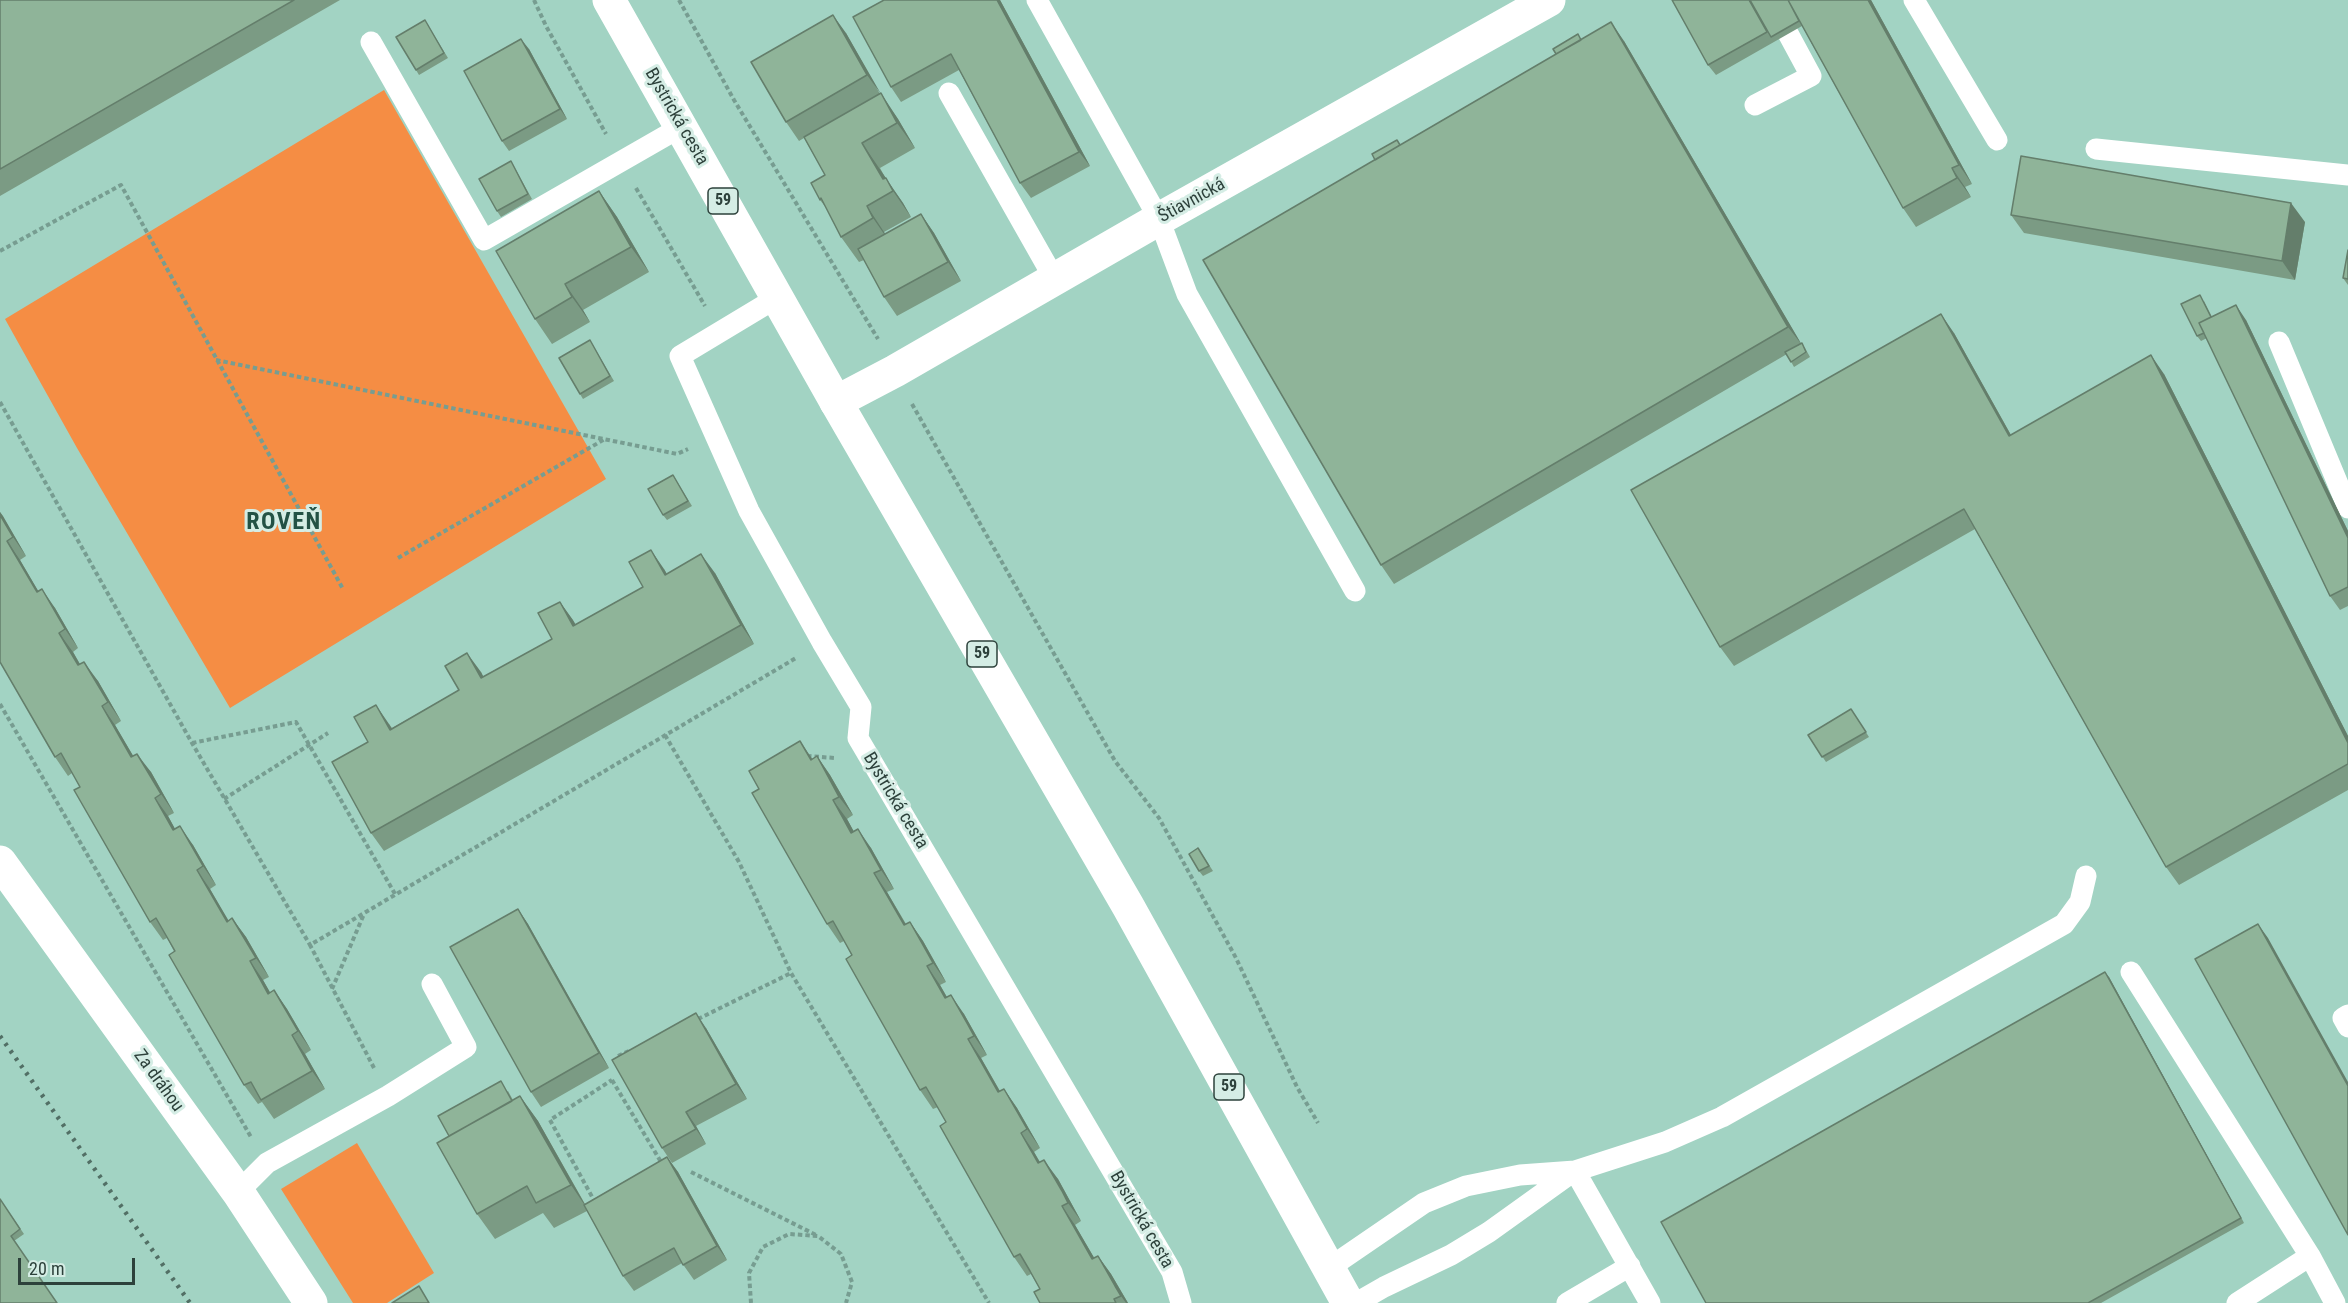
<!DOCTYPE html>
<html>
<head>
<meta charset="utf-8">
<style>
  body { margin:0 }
  #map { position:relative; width:2348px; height:1303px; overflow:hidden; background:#a2d3c3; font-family:"Roboto Condensed",sans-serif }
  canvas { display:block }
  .scale { position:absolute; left:18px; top:1258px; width:117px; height:27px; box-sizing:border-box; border:3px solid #2d413b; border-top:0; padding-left:8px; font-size:18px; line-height:21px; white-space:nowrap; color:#2d413b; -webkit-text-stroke:4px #d5ede5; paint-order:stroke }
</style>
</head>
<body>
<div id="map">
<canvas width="2348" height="1303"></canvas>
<div class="scale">20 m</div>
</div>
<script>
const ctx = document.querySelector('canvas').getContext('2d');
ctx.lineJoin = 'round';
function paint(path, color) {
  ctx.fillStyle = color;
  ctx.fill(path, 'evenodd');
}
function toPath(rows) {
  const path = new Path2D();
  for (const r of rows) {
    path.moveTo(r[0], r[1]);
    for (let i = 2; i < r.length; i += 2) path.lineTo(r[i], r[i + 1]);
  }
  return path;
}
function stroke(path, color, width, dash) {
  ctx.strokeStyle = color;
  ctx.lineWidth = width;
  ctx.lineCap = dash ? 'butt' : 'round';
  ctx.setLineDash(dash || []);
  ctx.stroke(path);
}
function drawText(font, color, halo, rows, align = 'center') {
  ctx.font = font + ' "Roboto Condensed",sans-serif';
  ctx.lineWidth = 6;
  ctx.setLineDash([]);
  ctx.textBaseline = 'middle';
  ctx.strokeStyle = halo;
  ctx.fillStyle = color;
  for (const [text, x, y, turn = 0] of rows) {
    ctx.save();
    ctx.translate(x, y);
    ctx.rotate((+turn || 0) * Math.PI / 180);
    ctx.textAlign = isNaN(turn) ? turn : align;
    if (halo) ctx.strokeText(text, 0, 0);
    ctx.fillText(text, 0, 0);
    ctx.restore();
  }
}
paint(toPath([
  [384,90,606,479,230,708,77,448,5,319],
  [357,1143,434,1273,387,1303,353,1303,281,1189]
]), '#f58d44');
stroke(toPath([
  [534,0,546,26,606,134],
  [679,0,734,100,878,339],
  [636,188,705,306],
  [0,251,121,185,343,589],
  [216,360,677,454,688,449],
  [0,402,192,743,310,945],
  [912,404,1115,761,1159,818,1236,958,1297,1087,1318,1123],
  [398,558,605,439],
  [0,704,251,1137],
  [665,735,739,862,791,973,989,1303],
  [192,743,296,722,395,894],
  [807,756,835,758],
  [224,799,328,733],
  [332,989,364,914],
  [698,1019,791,973],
  [618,1056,631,1050],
  [374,1068,310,945,796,658],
  [612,1080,664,1167,596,1204,550,1120,612,1080],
  [691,1172,816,1235],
  [751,1303,749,1273,763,1247,789,1234,818,1236,841,1254,852,1282,846,1303]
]), '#779d91', 4, [4.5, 3]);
stroke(toPath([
  [1037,0,1159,219,1187,294,1355,591],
  [1914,0,1997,140],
  [371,42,484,240,681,127],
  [949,93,1055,280],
  [1755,105,1811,76,1770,0],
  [2096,149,2348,175],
  [778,297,680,356,749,511,822,642,861,707,858,738,1172,1272,1181,1303],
  [2279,342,2348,508],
  [2131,972,2310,1256,2335,1303],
  [2348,1015,2343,1018,2348,1027],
  [1575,1171,1650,1303],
  [238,1192,267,1163,388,1096,466,1047,432,984],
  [1329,1268,1424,1203,1466,1186,1520,1175,1575,1171,1665,1142,1722,1117,2064,924,2080,902,2086,876],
  [1356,1303,1384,1287,1451,1255,1489,1232,1574,1171],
  [1567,1303,1630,1266],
  [2237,1303,2310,1256]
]), '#fff', 21);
stroke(toPath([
  [0,862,238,1192,311,1303]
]), '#fff', 33);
stroke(toPath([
  [836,402,895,371,1159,219,1549,0]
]), '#fff', 33);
stroke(toPath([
  [609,0,836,402,1128,906,1348,1303]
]), '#fff', 33);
stroke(toPath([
  [0,1036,190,1303]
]), '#526f65', 4.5, [3, 6]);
paint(toPath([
  [0,0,340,0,0,196],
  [1000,0,1090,166,1031,198,1020,183,959,70,901,102,891,87],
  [1672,0,1871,0,1972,184,1965,187,1971,197,1916,227,1903,208,1802,26,1716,75,1708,65],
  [428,25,448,58,419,75,416,70],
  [846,33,880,94,898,119,915,148,880,168,886,179,903,203,911,217,884,232,885,234,921,214,934,233,961,281,897,316,884,297,864,260,859,262,841,237,827,209,820,200,825,175,804,138,799,141,786,122],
  [1582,39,1624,41,1801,344,1805,348,1810,357,1794,367,1787,354,1394,584,1381,565,1401,145],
  [529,49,567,119,509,151,502,141],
  [511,161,532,199,501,217,497,211],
  [599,191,617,217,649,272,583,310,590,322,552,344,535,319],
  [2011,215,2305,222,2295,280,2024,233],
  [2348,250,2348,285,2343,278],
  [2204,301,2212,317,2246,320,2348,531,2348,606,2340,610,2330,596,2207,338,2201,341,2197,336],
  [1954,333,2011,435,2164,374,2348,736,2348,790,2179,885,2166,867,1975,529,1734,666,1720,647],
  [590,340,614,381,583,399,580,394],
  [673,475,692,506,667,520,663,515],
  [0,512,26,556,20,560,38,591,55,608,78,648,73,652,80,664,98,681,121,721,115,725,133,756,151,772,174,813,168,816,175,829,193,845,216,885,210,889,228,921,232,918,246,937,269,977,263,980,270,993,274,990,287,1009,311,1050,305,1054,325,1089,274,1119,262,1102,258,1104,244,1085,167,938,163,940,150,922,80,787,72,773,68,776,55,757,0,662],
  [664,569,667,574,715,573,754,644,384,851,371,833,368,742,389,724,392,728,459,690,481,672,483,677,552,639,560,602,576,625,643,587],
  [1851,709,1869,737,1826,762,1808,735],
  [817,756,830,775,853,815,847,819,854,832,871,848,894,889,887,892,906,924,910,922,923,941,946,982,940,985,947,997,964,1014,987,1055,981,1058,1000,1091,1004,1089,1017,1108,1040,1148,1034,1152,1040,1162,1058,1179,1075,1210,1081,1221,1075,1225,1094,1258,1098,1256,1111,1274,1128,1303,1040,1303,1040,1289,1031,1274,1027,1276,1014,1257,946,1122,938,1107,933,1109,920,1090,844,941,840,943,827,924,759,789],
  [1198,848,1213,871,1203,876,1199,871],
  [518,909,528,924,609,1068,541,1107,531,1092],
  [2109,977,2244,1223,2101,1303,1706,1303],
  [706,1028,747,1099,696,1126,706,1144,672,1163,662,1148],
  [508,1091,513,1100,520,1096,538,1121,585,1204,667,1157,678,1172,727,1260,694,1280,682,1263,634,1291,623,1276,587,1211,554,1228,543,1213,495,1239,477,1214,449,1136],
  [0,1199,24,1234,14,1241,0,1303]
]), '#7b9b84');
paint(toPath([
  [997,0,1000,0,1090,166,1079,152],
  [1868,0,1871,0,1972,184,1959,165],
  [833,15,846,33,881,94,867,75],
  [1611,22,1624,41,1802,345,1788,327],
  [521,39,529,49,567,119,560,109],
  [881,93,898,119,915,148,897,123],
  [862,143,903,203,911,217,893,191,883,179],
  [1952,168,1965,187,1971,197,1957,178],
  [599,191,617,217,649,272,631,247],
  [2291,203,2305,222,2295,280,2282,261],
  [867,206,884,232,891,244,873,218],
  [921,214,934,233,961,281,948,262],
  [565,284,583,310,590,322,572,297],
  [2236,305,2246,320,2348,531,2348,538],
  [1941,314,1954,333,2022,455,2009,436],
  [2151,355,2164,374,2348,736,2348,743],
  [0,512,3,516,26,556,13,537,0,515],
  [7,541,20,560,50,611,37,592],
  [651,550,664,569,678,594,665,575],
  [701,554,715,573,754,644,741,625],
  [42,589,55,608,78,648,65,629],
  [560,602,573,620,587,645,573,626],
  [59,633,73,652,91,684,78,665],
  [467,653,481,672,494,697,481,678],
  [84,662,98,681,121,721,108,702],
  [376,705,389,724,403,748,390,730],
  [102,706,115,725,145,776,131,757],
  [800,741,813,760,811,760],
  [137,754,151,772,174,813,161,794],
  [817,756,830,775,853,815,839,797],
  [155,798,168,816,186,849,173,830],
  [833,800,847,819,865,852,851,833],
  [180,826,193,845,216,885,203,866],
  [858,829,871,848,894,889,881,870],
  [197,870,210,889,240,940,227,922],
  [874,873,887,892,917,944,904,925],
  [518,909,528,924,609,1068,599,1053],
  [232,918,246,937,269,977,256,958],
  [910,922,923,941,946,982,933,963],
  [2258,924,2268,938,2348,1082,2348,1086],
  [250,961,263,980,282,1013,268,994],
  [927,966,940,985,958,1017,945,998],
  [2105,972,2109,977,2244,1223,2241,1218],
  [274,990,287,1009,311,1050,298,1031],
  [951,995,964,1014,987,1055,974,1036],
  [696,1013,706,1028,747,1099,736,1084],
  [292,1035,305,1054,325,1089,312,1071],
  [968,1039,981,1058,1011,1111,998,1092],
  [1004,1089,1017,1108,1040,1148,1027,1129],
  [520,1096,538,1121,588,1210,571,1185],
  [686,1112,696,1126,706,1144,696,1129],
  [1021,1133,1034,1152,1051,1182,1038,1163],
  [667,1157,678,1172,727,1260,717,1246],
  [1044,1160,1058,1179,1081,1221,1068,1203],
  [1062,1206,1075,1225,1106,1278,1092,1259],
  [1098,1256,1111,1274,1128,1303,1126,1303,1121,1296]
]), '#647e6b');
const building = toPath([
  [0,0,294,0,0,169,0,0],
  [884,0,997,0,1079,152,1020,183,951,54,891,87,853,17,884,0],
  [1672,0,1749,0,1767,32,1708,65,1672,0],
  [1750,0,1788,0,1799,21,1771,37,1750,0],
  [1788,0,1868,0,1959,165,1952,168,1957,178,1903,208,1788,0],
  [833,15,867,75,786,122,751,62,833,15],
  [425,20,444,53,416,70,396,37,425,20],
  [1611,22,1788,327,1381,565,1203,260,1611,22],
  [1578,34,1581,40,1556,54,1553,49,1578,34],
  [521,39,560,109,502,141,464,71,521,39],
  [881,93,897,123,862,143,883,179,886,178,893,191,867,206,873,218,841,237,821,198,820,200,811,183,825,175,804,137,881,93],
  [1397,140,1400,145,1375,160,1372,154,1397,140],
  [2021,156,2291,203,2282,261,2011,215,2021,156],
  [511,161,528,194,497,211,479,179,511,161],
  [599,191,631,247,565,284,572,297,535,319,496,251,599,191],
  [921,214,948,262,884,297,858,249,921,214],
  [2348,250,2348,279,2343,278,2348,250],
  [2200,295,2211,317,2199,323,2204,333,2197,336,2181,304,2200,295],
  [2236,305,2348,538,2348,587,2330,596,2199,323,2236,305],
  [1941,314,2009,436,2151,355,2348,743,2348,764,2166,867,1964,509,1720,647,1631,490,1941,314],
  [590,340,610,376,580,394,559,358,590,340],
  [1802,343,1806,352,1791,362,1785,352,1802,343],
  [673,475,688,501,663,515,648,489,673,475],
  [0,515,13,537,7,541,37,592,42,589,65,629,59,633,78,665,84,662,108,702,102,706,131,757,137,754,161,794,155,798,173,830,180,826,203,866,197,870,227,922,232,918,256,958,250,961,268,994,274,990,298,1031,292,1035,312,1071,261,1100,251,1082,244,1085,169,955,175,951,156,918,150,922,74,790,80,787,61,753,55,757,0,662,0,515],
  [651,550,665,575,701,554,741,625,371,833,332,762,368,742,354,717,376,705,390,730,459,690,445,666,467,653,481,678,552,639,538,613,560,602,573,626,643,587,629,562,651,550],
  [1851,709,1866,732,1822,757,1808,735,1851,709],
  [800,741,811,760,817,756,839,797,833,800,851,833,858,829,881,870,874,873,904,925,910,922,933,963,927,966,945,998,951,995,968,1025,974,1036,968,1039,998,1092,1004,1089,1027,1129,1021,1133,1038,1163,1044,1160,1062,1191,1068,1203,1062,1206,1092,1259,1098,1256,1115,1286,1121,1296,1114,1299,1116,1303,1040,1303,1034,1292,1040,1289,1030,1271,1020,1254,1014,1257,940,1126,946,1122,926,1087,920,1090,846,959,852,955,833,921,827,924,752,793,759,789,749,771,800,741],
  [1198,848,1209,866,1199,871,1189,854,1198,848],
  [518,909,599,1053,531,1092,450,947,518,909],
  [2258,924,2348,1086,2348,1235,2195,959,2258,924],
  [2105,972,2241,1218,2088,1303,1706,1303,1661,1222,2105,972],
  [696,1013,736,1084,686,1112,696,1129,662,1148,612,1060,696,1013],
  [501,1081,512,1101,449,1136,438,1116,501,1081],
  [520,1096,571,1185,536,1203,527,1186,477,1214,437,1143,520,1096],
  [667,1157,717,1246,683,1265,674,1248,623,1276,584,1205,667,1157],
  [0,1199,20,1229,11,1236,57,1303,0,1303,0,1199],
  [419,1286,429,1303,392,1303,419,1286]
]);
paint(building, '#8fb499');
stroke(building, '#647e6b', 1.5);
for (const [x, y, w] of [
  [723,201,30],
  [982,654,30],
  [1229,1087,30]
]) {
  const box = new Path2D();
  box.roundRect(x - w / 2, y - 13, w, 26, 4.5);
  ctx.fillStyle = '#d5ede5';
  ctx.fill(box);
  stroke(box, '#2d413b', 1.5);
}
drawText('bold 16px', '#2d413b', null, [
  ["59",723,201],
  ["59",982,654],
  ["59",1229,1087]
]);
drawText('18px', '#2d413b', '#d5ede5', [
  ["Bystrická cesta",676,117,60],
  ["Štiavnická",1192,201,-29],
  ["Bystrická cesta",895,801,59],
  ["Za dráhou",158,1081,54],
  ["Bystrická cesta",1141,1220,60]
]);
ctx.letterSpacing = '1.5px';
drawText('bold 24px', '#235245', '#d5ede5', [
  ["ROVEŇ",284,523]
]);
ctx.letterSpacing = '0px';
</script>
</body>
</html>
